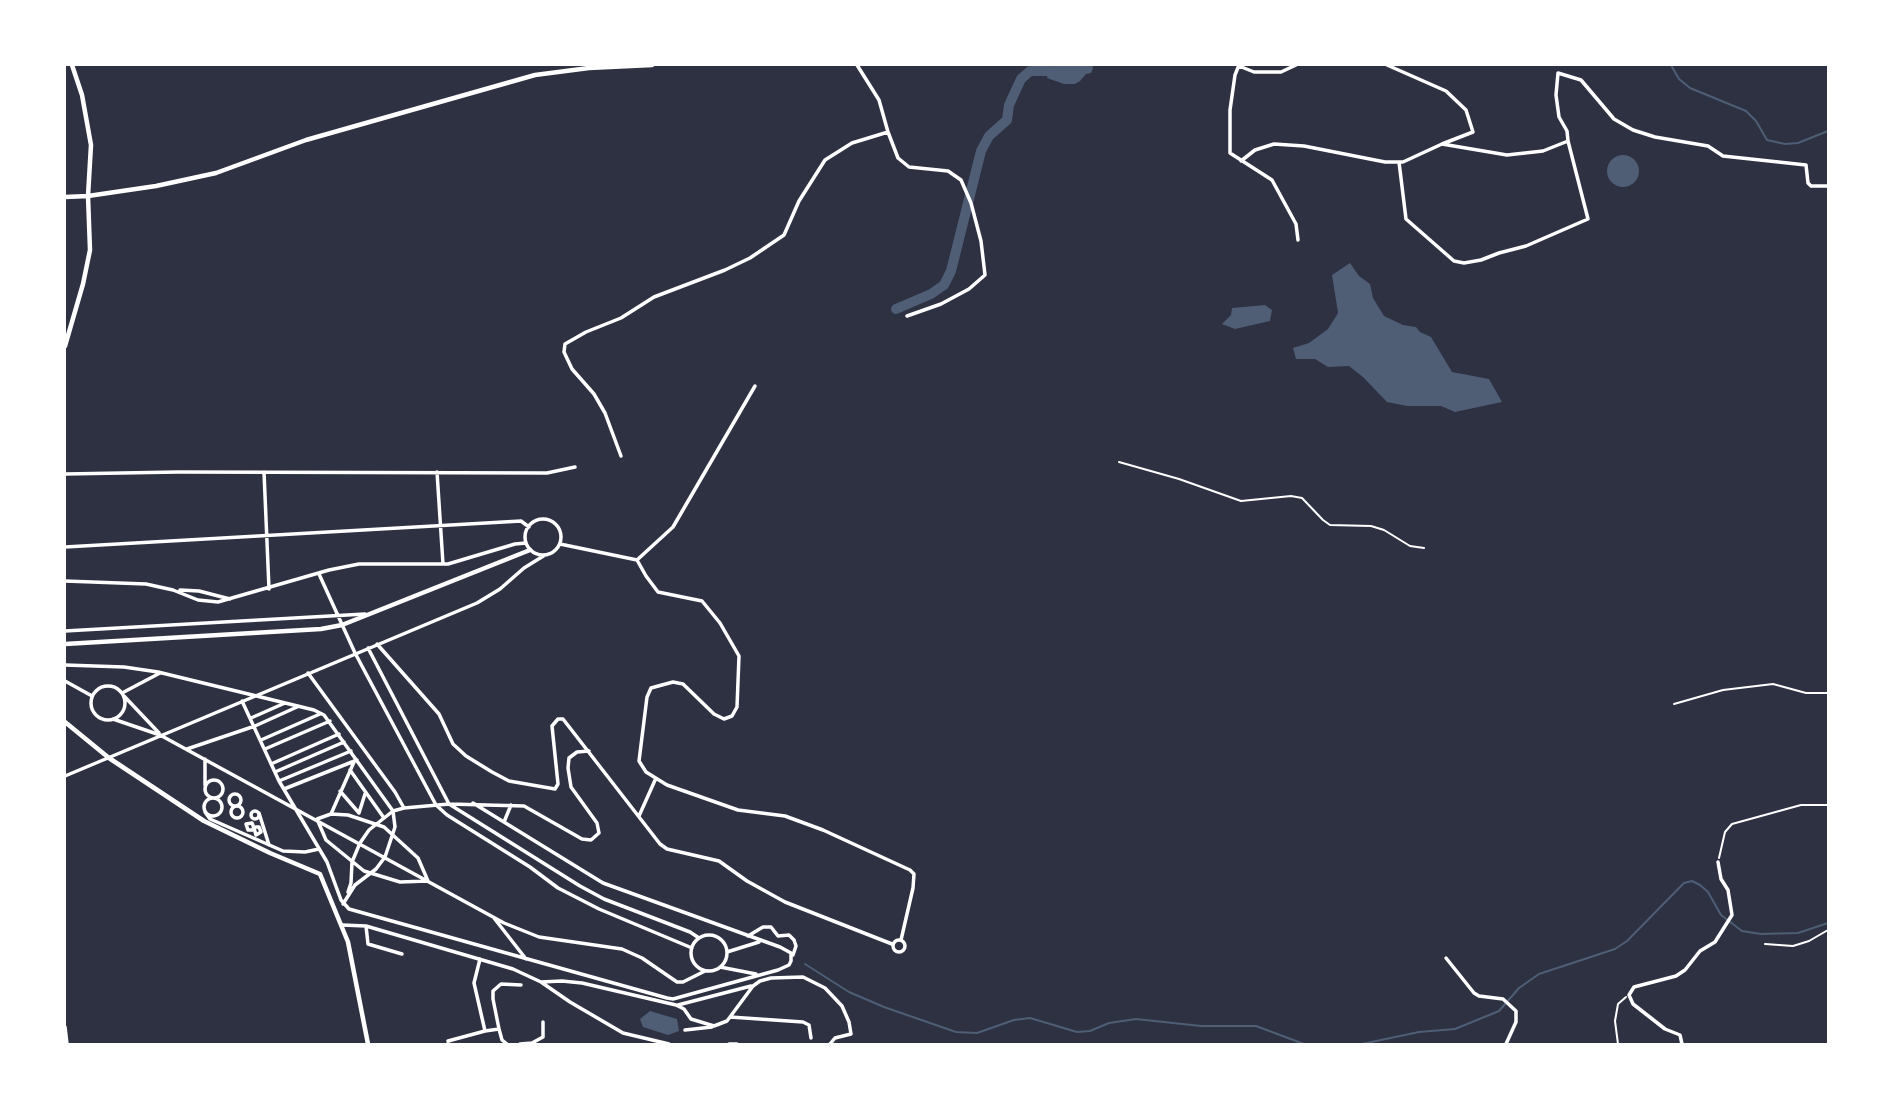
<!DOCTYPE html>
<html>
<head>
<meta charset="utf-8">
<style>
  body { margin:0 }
  #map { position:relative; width:1893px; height:1109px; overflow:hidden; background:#2d3142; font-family:"Public Sans",sans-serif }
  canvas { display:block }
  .frame { position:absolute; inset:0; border:66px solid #fff; pointer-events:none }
</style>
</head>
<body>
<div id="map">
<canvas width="1893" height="1109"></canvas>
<div class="frame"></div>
</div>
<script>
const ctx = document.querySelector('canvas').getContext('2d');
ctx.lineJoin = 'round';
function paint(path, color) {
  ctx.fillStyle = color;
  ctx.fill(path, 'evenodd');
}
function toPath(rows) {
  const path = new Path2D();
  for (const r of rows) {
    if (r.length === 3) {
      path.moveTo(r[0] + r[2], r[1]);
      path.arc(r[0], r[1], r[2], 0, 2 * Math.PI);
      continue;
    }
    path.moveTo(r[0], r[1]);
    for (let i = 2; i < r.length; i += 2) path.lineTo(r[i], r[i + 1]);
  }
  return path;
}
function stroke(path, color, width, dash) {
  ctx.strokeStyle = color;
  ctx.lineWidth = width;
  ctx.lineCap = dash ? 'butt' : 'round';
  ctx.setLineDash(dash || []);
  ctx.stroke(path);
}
paint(toPath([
  [1049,65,1092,65,1093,68,1091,73,1086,74,1080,81,1075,84,1064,84,1047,78],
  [1623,171,16],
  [1350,263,1359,276,1370,284,1373,298,1384,316,1403,325,1416,327,1420,332,1431,337,1452,372,1489,379,1502,402,1455,412,1441,406,1407,406,1387,402,1363,377,1349,366,1328,367,1315,359,1296,359,1293,348,1309,343,1328,329,1338,313,1332,275],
  [1265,305,1272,310,1270,321,1235,329,1222,324,1231,315,1232,308],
  [650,1011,677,1019,679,1031,668,1035,643,1027,640,1019]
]), '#4f5d75');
stroke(toPath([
  [1671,65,1679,79,1690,88,1746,111,1756,121,1767,140,1785,144,1798,143,1828,131],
  [805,964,849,992,884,1007,956,1032,977,1033,1014,1020,1030,1018,1077,1032,1090,1031,1109,1023,1136,1019,1201,1026,1256,1026,1304,1044],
  [1362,1044,1419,1032,1455,1029,1499,1011,1519,988,1539,974,1615,949,1627,941,1684,883,1692,881,1700,885,1708,892,1721,915,1742,931,1761,934,1798,933,1828,923]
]), '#4f5d75', 2);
stroke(toPath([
  [896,309,931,294,944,285,951,271,981,151,989,136,1007,120,1009,105,1021,79,1030,71,1048,71]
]), '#4f5d75', 10);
stroke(toPath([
  [1119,462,1179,479,1241,501,1291,496,1302,498,1323,520,1330,525,1371,526,1384,530,1410,546,1424,548],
  [1719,858,1725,832,1732,824,1801,805,1828,805],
  [1765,944,1793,946,1809,941,1828,930],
  [1618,1044,1615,1021,1618,1004,1626,997]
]), '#fff', 2);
stroke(toPath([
  [1674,704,1723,690,1773,684,1806,693,1828,693]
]), '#fff', 2);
stroke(toPath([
  [1239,65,1235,75,1230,110,1230,153,1272,180,1296,224,1298,240],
  [1387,65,1446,91,1466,110,1473,132,1442,144],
  [1239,66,1254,72,1281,72,1296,65],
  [888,132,898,158,909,167,948,171,961,180,971,203,981,241,985,275,969,289,941,304,907,316],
  [1241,161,1255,150,1274,144,1304,146,1385,162,1403,162,1442,144,1507,155,1543,151,1568,141,1567,131,1559,117,1556,95,1558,73,1581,80,1614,119,1633,130,1655,137,1708,146,1723,156,1806,165,1808,183,1811,186,1828,186],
  [1399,162,1406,219,1454,261,1464,263,1481,260,1499,253,1526,246,1588,219,1568,141],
  [755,386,673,527,637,560,646,576,658,592,702,601,720,623,739,656,737,707,732,716,724,719,714,714,683,684,673,682,651,688,647,697,639,761,646,772,667,785,738,810,785,816,823,830,910,870,914,874,913,888,901,940],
  [621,456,605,413,594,394,572,369,564,352,565,344,586,332,621,318,654,297,725,270,750,258,784,235,799,201,825,160,852,143,888,132,879,100,857,65],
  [264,472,269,589],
  [437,472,443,564],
  [65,474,178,472,547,473,575,467],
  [543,537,18],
  [560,544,637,560],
  [65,547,521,521,529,527],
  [319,574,355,653,436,805,447,815,530,867,558,888,599,909,692,948],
  [65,581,146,584,173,590,198,600,218,602,329,570,359,564,448,564,515,544,526,543],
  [180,590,199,591,230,599],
  [65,631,365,614],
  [377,644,439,714,453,744,466,756,492,772,509,781,555,789,558,784,552,726,558,719,563,719,660,844,667,849,719,861,747,881,785,902,892,944],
  [368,648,449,804,580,886,604,899,690,932,699,938],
  [65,665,124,667,158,672,314,710,324,715,393,811,395,827,385,857,376,869,355,885,343,904],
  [308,673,395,792,404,808],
  [65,681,92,696],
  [108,703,17],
  [122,693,160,673],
  [124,696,159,733],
  [242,701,279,781,327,862,341,900,349,909,667,998,673,999,778,970,789,965,791,961,791,953,780,947,603,883,473,803],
  [251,718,285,703],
  [113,719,160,735,504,923,539,937,622,949,642,958,677,982,683,982,705,971],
  [261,740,320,714],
  [187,749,255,726,297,707],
  [265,749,330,721],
  [205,759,205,785],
  [271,764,339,734],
  [350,770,384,818],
  [275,772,344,742],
  [65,776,477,603,500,589,524,568,545,555],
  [214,789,9],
  [279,781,351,751],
  [284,789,357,760],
  [340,791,359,813],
  [235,800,6],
  [213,807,9],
  [237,812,6],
  [255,815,4],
  [205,812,210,819,283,851,305,852,319,849],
  [259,813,269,845],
  [359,813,365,794],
  [331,814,348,815,384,827,418,858,428,881,400,882,364,871,326,840,317,819,331,814],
  [331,814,354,762],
  [639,816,656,778],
  [504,822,511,805],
  [254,828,252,823,246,824,248,830,252,830,254,828,256,827,259,827,261,832,256,835,254,828],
  [348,892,351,883,352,862,360,843,369,830,393,811,404,808,449,804,524,806,582,839,591,840,599,833,597,823,571,787,568,768,569,758,577,752,589,751],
  [494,918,526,959],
  [342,925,366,926,513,969,541,982,570,1002,623,1033,669,1044],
  [366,926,368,944,402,954],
  [709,953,18],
  [748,936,763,927,771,927,778,936,789,935,794,940,796,946,793,955],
  [899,946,6],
  [727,952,759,942],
  [1446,958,1474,993,1479,996,1503,999,1516,1011,1516,1022,1506,1044],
  [720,967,756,974],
  [541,982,562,981,582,983,676,1005,684,1009,691,1019,714,1026,727,1021,753,986,760,981,771,978,803,977,825,988,842,1006,849,1022,851,1034,835,1038,830,1044],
  [678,1005,751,986],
  [730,1017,803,1022,809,1025,811,1038],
  [65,1027,67,1044],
  [499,1029,493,999,493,991,501,984,521,985],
  [685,1030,712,1027],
  [485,1031,499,1029,502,1040,507,1044],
  [449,1044,448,1041,485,1031,474,983,480,959],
  [520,1044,532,1043,543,1037,543,1022],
  [729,1044,737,1044],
  [1682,1044,1680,1035,1665,1029,1633,1004,1629,995,1634,987,1676,976,1685,970,1700,951,1715,942,1732,915,1728,890,1721,879,1718,862]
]), '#fff', 3.5);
stroke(toPath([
  [65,197,88,196,156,186,216,173,306,140,535,75,589,68,652,65],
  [65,346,83,284,90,250,88,196,91,145,82,95,72,65],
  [65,644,321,629,342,625,530,550],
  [65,722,109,758,204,821,270,853,320,874,348,942,368,1044]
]), '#fff', 4.5);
</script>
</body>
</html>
